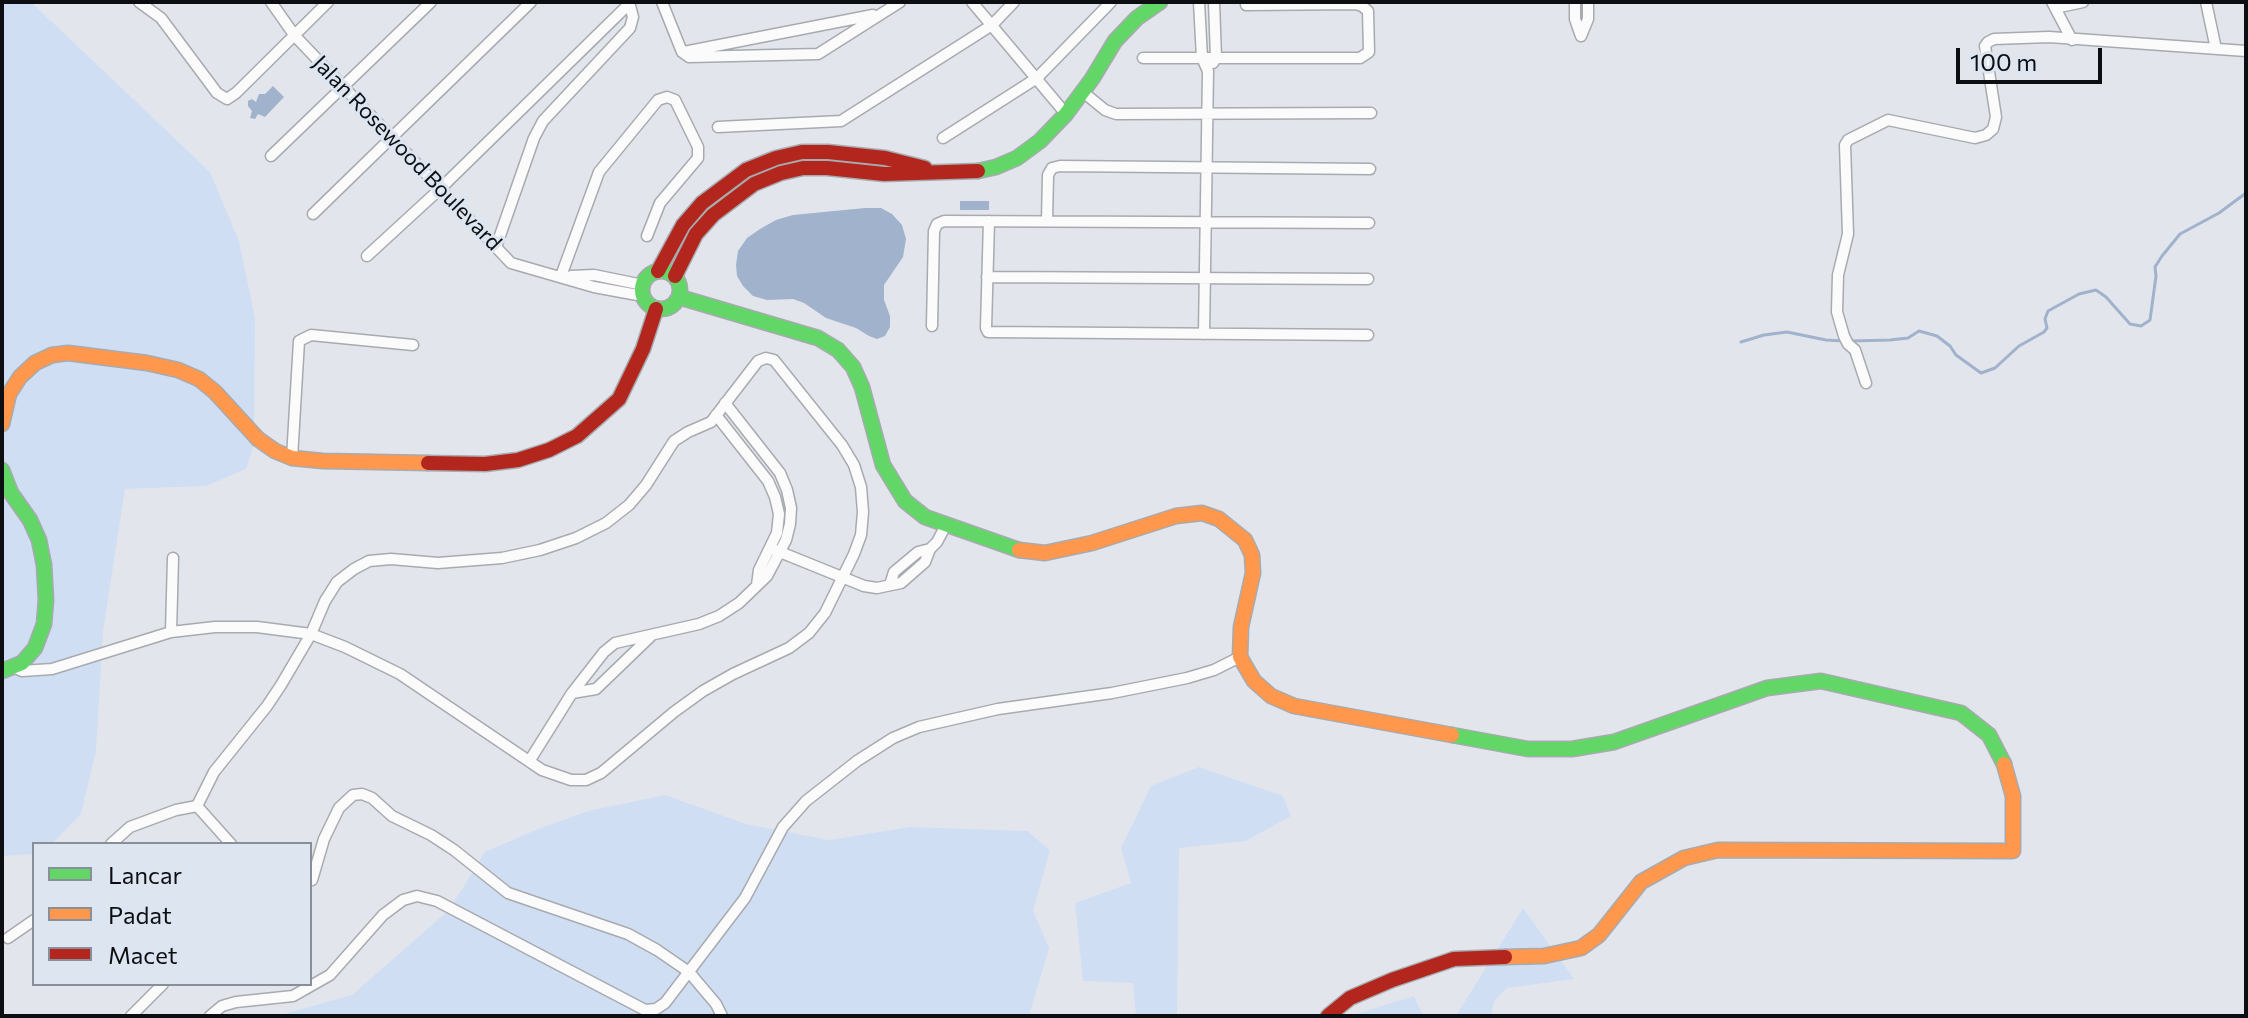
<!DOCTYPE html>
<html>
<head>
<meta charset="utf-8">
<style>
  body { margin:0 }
  #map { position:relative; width:2248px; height:1018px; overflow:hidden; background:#e2e6ec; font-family:Commissioner,sans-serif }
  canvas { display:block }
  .frame { position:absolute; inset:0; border:4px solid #0c0e12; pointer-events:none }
  .legend { position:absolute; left:32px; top:842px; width:280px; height:144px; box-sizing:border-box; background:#dde5f1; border:2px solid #898f98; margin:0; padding:10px 14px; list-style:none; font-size:24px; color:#0c0e12 }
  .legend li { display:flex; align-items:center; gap:16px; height:40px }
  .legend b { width:40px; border:2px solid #898f98 }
  .scale { position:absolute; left:1956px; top:48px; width:146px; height:36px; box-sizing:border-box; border:4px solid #0c0e12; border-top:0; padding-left:10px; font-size:24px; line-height:28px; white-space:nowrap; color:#0c0e12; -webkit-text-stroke:6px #dde5f1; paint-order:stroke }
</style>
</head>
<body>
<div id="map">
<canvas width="2248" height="1018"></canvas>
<div class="frame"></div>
<ul class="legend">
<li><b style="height:10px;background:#63d668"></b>Lancar</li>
<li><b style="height:10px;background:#ff974d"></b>Padat</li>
<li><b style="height:10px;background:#b3261e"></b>Macet</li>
</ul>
<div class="scale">100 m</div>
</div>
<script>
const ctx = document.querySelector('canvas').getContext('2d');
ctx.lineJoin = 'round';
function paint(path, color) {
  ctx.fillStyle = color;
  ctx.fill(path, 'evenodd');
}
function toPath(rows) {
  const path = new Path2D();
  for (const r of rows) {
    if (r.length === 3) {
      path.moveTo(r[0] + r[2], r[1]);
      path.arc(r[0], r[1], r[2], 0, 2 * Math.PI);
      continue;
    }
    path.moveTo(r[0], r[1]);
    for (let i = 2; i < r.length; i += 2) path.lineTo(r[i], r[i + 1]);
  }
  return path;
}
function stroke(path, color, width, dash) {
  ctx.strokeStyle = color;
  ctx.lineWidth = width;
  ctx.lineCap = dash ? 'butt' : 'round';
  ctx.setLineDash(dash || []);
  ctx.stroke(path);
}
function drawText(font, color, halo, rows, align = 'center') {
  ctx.font = font + ' Commissioner,sans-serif';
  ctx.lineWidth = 6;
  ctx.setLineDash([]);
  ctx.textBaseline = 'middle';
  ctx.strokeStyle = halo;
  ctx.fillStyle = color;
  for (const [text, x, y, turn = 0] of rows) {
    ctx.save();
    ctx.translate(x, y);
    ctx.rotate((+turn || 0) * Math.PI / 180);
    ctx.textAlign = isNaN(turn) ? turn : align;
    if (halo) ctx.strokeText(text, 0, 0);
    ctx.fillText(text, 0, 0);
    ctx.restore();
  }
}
paint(toPath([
  [2,2,31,2,210,172,239,241,255,318,254,445,246,469,206,486,125,489,103,631,96,751,81,814,52,844,34,844,34,854,2,856],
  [1199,767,1283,796,1291,816,1246,841,1179,848,1177,1016,1136,1016,1133,983,1083,981,1075,903,1131,883,1121,848,1151,786],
  [665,795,746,824,829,840,910,827,1027,831,1050,850,1033,911,1049,948,1029,1016,277,1016,352,995,449,910,485,852,538,829,588,811],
  [1523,908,1574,979,1507,988,1494,1001,1491,1016,1456,1016],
  [1414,996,1423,1016,1350,1016]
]), '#d0def4');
paint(toPath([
  [273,86,284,97,265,117,258,114,255,119,250,118,252,111,248,106,248,101,252,99,256,102,259,94,265,94],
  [960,201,989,201,989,210,960,210],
  [865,208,881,208,892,214,902,225,906,239,903,257,884,285,884,300,890,316,890,327,885,336,877,339,869,336,856,328,826,318,804,303,793,299,767,300,753,296,743,286,737,276,736,265,738,251,747,238,760,229,776,220,793,215]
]), '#a1b2cc');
stroke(toPath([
  [1851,341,1890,340,1908,338,1919,331,1937,336,1950,346,1956,355,1981,373,1995,368,2019,346,2044,332,2047,328,2045,319,2048,311,2079,294,2096,290,2106,297,2130,324,2141,326,2150,320,2156,276,2155,267,2162,256,2180,234,2219,213,2246,193],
  [1741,342,1764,335,1787,332,1826,340,1844,341]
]), '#a1b2cc', 3);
const street = toPath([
  [139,2,161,18,217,93,227,99,236,93,328,2],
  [271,2,295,36,511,263,594,287,643,296],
  [662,2,682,52],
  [972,2,1066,114],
  [1199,2,1202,58,1208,71,1204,334],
  [1575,2,1575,19,1581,36],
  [2052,2,2072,40],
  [2206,2,2216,49],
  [2055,8,2083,2],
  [1581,36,1588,19,1588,2],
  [682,52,689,57,818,54,900,2],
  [684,52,873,15],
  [1143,58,1360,58,1369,52,1368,11,1362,6,1356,4,1246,5],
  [1213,63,1216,58,1214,2],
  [1083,92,1105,110,1116,114,1371,113],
  [718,127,841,121,992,25,1014,2],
  [943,138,1037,78,1111,2],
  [271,156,431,2],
  [313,214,531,2],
  [989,221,986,328,988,332,1368,335],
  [1047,221,1048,175,1052,168,1060,166,1370,169],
  [496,247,534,138,543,121,630,28,633,17,629,2],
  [367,256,441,188,630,3],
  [561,276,599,172,658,100,667,97,675,100,698,147,698,158,660,203,647,236],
  [571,276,594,275,643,285],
  [987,277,1368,279],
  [932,326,934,231,937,224,944,221,1369,223],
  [1866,383,1855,350,1848,344,1844,336,1837,312,1838,275,1848,234,1845,145,1848,140,1888,120,1975,138,1986,135,1993,129,1996,117,1985,46,1988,42,1994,39,2049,37,2246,51],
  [716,415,768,481,775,497,779,514,777,533,759,570,757,585],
  [292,458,299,341,311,335,413,345],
  [770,548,864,586,877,588,901,583,925,562,930,549,937,542,946,525],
  [890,585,894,572,918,552,930,549],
  [171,632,173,558],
  [13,667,22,671,52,669,171,632,215,627,257,627,311,634,345,647,400,674,542,770,571,780,586,780,601,773,674,712,703,691,733,674,789,648,809,633,825,613,854,554,861,535,863,512,861,487,854,465,842,445,774,360,766,358,758,361,711,422,688,432,674,441,646,485,629,505,606,523,576,538,540,550,502,558,438,563,391,559,369,561,354,569,337,582,325,601,311,634,281,685,267,706,214,772,197,806,176,810,130,827,111,844],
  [572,693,596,689,652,635],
  [530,760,572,693,604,652,615,643,699,624,719,616,739,603,767,576,786,540,790,524,791,508,787,490,780,473,725,403],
  [197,806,231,844],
  [312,880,324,839,339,808,353,795,362,794,372,798,392,816,431,835,454,850,508,893,628,934,657,950,689,972,716,1004,722,1016],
  [8,938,34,920],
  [131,1016,163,984],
  [210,1016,222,1006,236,1002,293,996,330,975,383,915,403,900,417,896,437,901,645,1010,656,1009,665,1003,745,898,783,827,806,801,857,761,893,738,919,727,998,709,1112,693,1187,678,1214,670,1240,657]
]);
const fast = toPath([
  [978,171,996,167,1017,158,1040,141,1066,114,1092,79,1115,41,1137,18,1160,2],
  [661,290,19],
  [679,297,818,338,838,350,853,367,862,387,883,465,905,501,925,517,1019,550],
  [2,470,11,493,30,520,39,540,44,565,46,600,44,624,35,648,22,663,2,671],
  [1452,735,1528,749,1572,749,1614,742,1767,688,1821,681,1961,713,1989,735,2004,764]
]);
const slow = toPath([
  [2,424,9,394,20,377,35,363,52,355,68,353,147,363,178,370,199,379,215,392,258,439,275,451,292,458,323,461,428,463],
  [1019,550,1045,553,1092,543,1176,516,1202,513,1219,519,1245,540,1252,555,1253,573,1241,627,1240,657,1254,681,1271,696,1294,706,1452,735],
  [1505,957,1544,956,1581,948,1599,935,1641,882,1684,858,1718,850,2013,851,2013,796,2004,764]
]);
const jam = toPath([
  [658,271,683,225,702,203,746,170,776,158,802,152,828,152,885,158,925,168],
  [675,276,696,234,713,215,754,184,781,173,803,168,827,168,884,174,978,171],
  [428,463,485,464,518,460,549,450,577,436,619,399,643,349,656,309],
  [1328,1016,1350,998,1392,980,1454,959,1505,957]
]);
stroke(street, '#a7aaae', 13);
stroke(fast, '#a7aaae', 17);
stroke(slow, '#a7aaae', 17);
stroke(jam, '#a7aaae', 17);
stroke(street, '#fbfbfc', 10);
stroke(fast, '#63d668', 14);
stroke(slow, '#ff974d', 14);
stroke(jam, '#b3261e', 14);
drawText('22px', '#0c0e12', '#dde5f1', [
  ["Jalan Rosewood Boulevard",407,153,46]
]);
</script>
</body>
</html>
